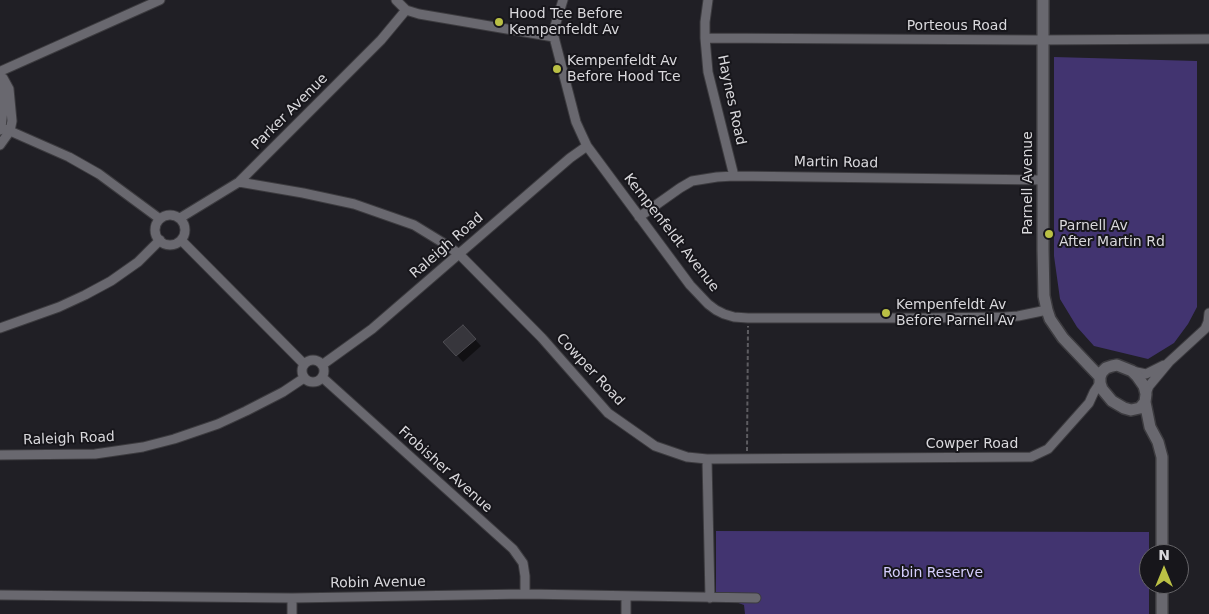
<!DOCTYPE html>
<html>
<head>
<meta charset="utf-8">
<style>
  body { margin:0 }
  #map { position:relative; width:1209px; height:614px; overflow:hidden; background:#201f25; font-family:"DejaVu Sans",sans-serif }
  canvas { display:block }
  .north { position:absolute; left:1139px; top:544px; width:50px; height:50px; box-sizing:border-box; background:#17161b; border:1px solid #656468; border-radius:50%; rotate:0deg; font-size:14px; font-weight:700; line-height:20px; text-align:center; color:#d9d8dc }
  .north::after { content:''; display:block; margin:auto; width:18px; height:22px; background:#bac045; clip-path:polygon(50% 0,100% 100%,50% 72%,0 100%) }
</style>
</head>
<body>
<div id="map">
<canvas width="1209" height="614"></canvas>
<div class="north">N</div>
</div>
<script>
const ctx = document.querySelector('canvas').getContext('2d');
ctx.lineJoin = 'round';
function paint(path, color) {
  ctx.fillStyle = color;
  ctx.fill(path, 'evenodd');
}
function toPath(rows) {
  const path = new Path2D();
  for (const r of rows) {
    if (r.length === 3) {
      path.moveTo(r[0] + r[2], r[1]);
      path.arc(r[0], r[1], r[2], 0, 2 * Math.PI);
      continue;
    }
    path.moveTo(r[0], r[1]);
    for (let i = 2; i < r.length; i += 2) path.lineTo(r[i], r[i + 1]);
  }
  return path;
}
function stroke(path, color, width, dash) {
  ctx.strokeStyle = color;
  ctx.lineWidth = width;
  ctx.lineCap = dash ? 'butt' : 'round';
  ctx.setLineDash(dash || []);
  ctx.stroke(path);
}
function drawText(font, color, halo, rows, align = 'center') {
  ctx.font = font + ' "DejaVu Sans",sans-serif';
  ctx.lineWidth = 4;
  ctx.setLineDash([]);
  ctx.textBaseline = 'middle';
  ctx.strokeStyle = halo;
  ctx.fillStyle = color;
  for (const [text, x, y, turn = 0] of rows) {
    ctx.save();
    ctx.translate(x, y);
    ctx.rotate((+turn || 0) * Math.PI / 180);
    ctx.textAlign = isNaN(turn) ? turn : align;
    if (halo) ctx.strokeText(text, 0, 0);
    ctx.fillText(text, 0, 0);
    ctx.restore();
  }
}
paint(toPath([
  [1054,57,1197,61,1197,307,1188,324,1174,343,1148,359,1094,346,1077,327,1060,299,1054,256],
  [716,531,1149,532,1149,614,745,614,744,605,716,595]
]), '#423470');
paint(toPath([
  [469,333,481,346,463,362,445,342]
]), '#0007');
const building = toPath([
  [463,325,476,339,456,356,443,342,463,325]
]);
paint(building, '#37363c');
stroke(building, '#4d4c52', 1);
const minor = toPath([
  [396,0,406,10,419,14,554,37],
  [563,0,555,26,554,37,576,122,581,133,587,146,690,285,708,304,716,310,724,314,734,317,748,318,924,318,1005,317,1018,316,1047,310],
  [708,0,705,22,705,38,708,72,734,176],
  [705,38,1035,40,1209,39],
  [1,71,160,0],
  [1,128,10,131,69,157,99,174,160,219],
  [0,130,1,128,3,110,3,81],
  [0,145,10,131,12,121,9,89,3,78],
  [239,182,303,193,354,204,414,225,445,244,459,254,542,338,608,413,655,446,687,457,707,459,1031,457,1048,449,1089,403,1094,392,1100,383],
  [170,230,15],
  [639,217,680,188,692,181,717,177,734,176,1043,180],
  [180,218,239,182,381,40,406,10],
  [181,240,304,364],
  [0,328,59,307,85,295,111,281,138,262,160,240],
  [313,371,11],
  [322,365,372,329,570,158,587,146],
  [1132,371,1146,374,1164,365],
  [323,378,513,549,523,563,525,576,525,594],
  [1146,394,1149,386,1169,362,1205,329,1208,322,1209,313],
  [0,455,95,454,143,447,174,439,218,424,246,411,283,392,304,378],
  [707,459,710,598],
  [0,595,292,598,525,594,756,598],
  [626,596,626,614],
  [292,598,292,614]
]);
const tertiary = toPath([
  [1043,0,1043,250,1044,296,1047,310,1050,319,1063,338,1100,377,1100,383,1102,389,1112,401,1124,408,1131,410,1140,408,1145,402,1146,394,1144,386,1137,376,1132,371,1117,365,1112,366,1106,368,1102,372,1100,377],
  [1145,402,1150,427,1158,442,1162,457,1162,554],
  [1162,614,1162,584]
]);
stroke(minor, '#3c3b3f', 11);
stroke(tertiary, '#3c3b3f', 14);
stroke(toPath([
  [747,451,748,326]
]), '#5d5c61', 2, [4, 2.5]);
stroke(minor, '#69686f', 9);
stroke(tertiary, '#69686f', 11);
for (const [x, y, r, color] of [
  [499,22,5,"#bac045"],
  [557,69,5,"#bac045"],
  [1049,234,5,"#bac045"],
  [886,313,5,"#bac045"]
]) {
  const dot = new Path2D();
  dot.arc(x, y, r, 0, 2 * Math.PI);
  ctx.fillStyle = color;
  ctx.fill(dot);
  stroke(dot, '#17161b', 2);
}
drawText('14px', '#d9d8dc', '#17161b', [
  ["Hood Tce Before",509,14],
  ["Kempenfeldt Av",509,30],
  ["Kempenfeldt Av",567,61],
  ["Before Hood Tce",567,77],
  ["Parnell Av",1059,226],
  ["After Martin Rd",1059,242],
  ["Kempenfeldt Av",896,305],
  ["Before Parnell Av",896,321]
], 'left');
drawText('14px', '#d9d8dc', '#17161b', [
  ["Porteous Road",957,26],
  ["Haynes Road",731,100,78],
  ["Parker Avenue",290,112,-45],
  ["Martin Road",836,163,1],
  ["Parnell Avenue",1028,183,-90],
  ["Kempenfeldt Avenue",671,233,52],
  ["Raleigh Road",447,246,-41],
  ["Cowper Road",590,370,47],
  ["Raleigh Road",69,439,-2],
  ["Cowper Road",972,444],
  ["Frobisher Avenue",445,470,42],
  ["Robin Avenue",378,583,-1]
]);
drawText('14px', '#d5cefd', '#17161b', [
  ["Robin Reserve",933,573]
]);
</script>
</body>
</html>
